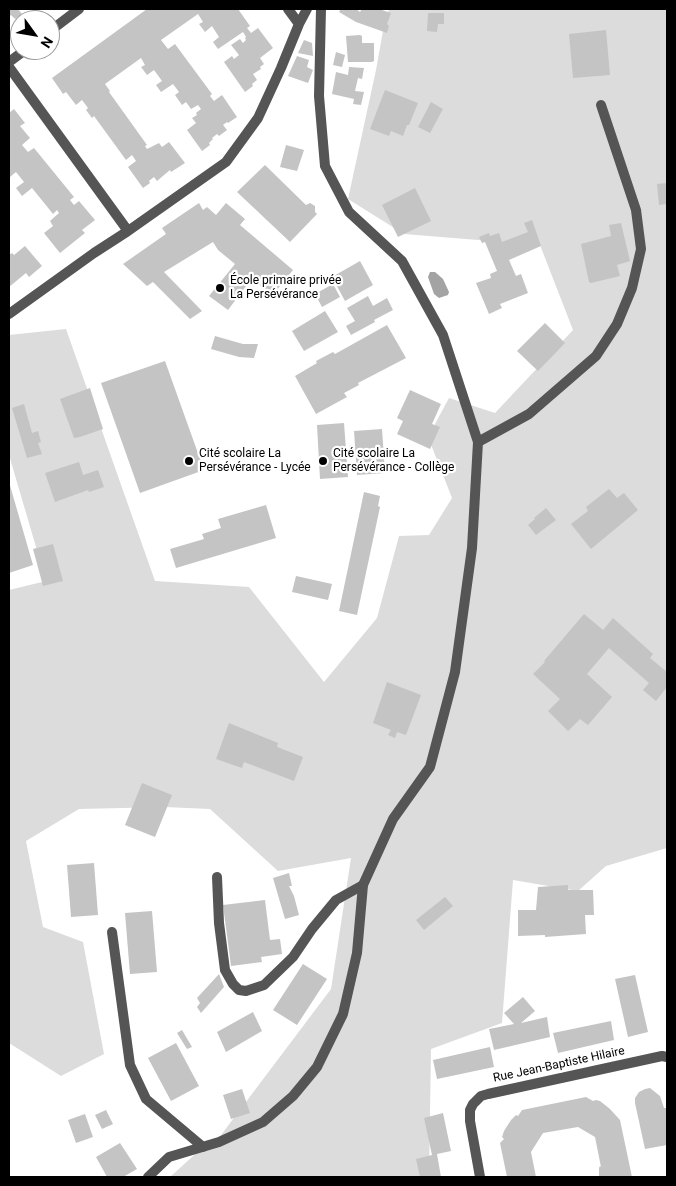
<!DOCTYPE html>
<html>
<head>
<meta charset="utf-8">
<style>
  body { margin:0 }
  #map { position:relative; width:676px; height:1186px; overflow:hidden; background:#fff; font-family:Roboto,sans-serif }
  canvas { display:block }
  .frame { position:absolute; inset:0; border:10px solid #000; pointer-events:none }
  .north { position:absolute; left:10px; top:10px; width:50px; height:50px; box-sizing:border-box; background:#fff; border:1px solid #999; border-radius:50%; rotate:122deg; font-size:14px; font-weight:700; line-height:20px; text-align:center; color:#000 }
  .north::after { content:''; display:block; margin:auto; width:18px; height:22px; background:#000; clip-path:polygon(50% 0,100% 100%,50% 72%,0 100%) }
</style>
</head>
<body>
<div id="map">
<canvas width="676" height="1186"></canvas>
<div class="frame"></div>
<div class="north">N</div>
</div>
<script>
const ctx = document.querySelector('canvas').getContext('2d');
ctx.lineJoin = 'round';
function paint(path, color) {
  ctx.fillStyle = color;
  ctx.fill(path, 'evenodd');
}
function toPath(rows) {
  const path = new Path2D();
  for (const r of rows) {
    path.moveTo(r[0], r[1]);
    for (let i = 2; i < r.length; i += 2) path.lineTo(r[i], r[i + 1]);
  }
  return path;
}
function stroke(path, color, width, dash) {
  ctx.strokeStyle = color;
  ctx.lineWidth = width;
  ctx.lineCap = dash ? 'butt' : 'round';
  ctx.setLineDash(dash || []);
  ctx.stroke(path);
}
function drawText(font, color, halo, rows, align = 'center') {
  ctx.font = font + ' Roboto,sans-serif';
  ctx.lineWidth = 4.5;
  ctx.setLineDash([]);
  ctx.textBaseline = 'middle';
  ctx.strokeStyle = halo;
  ctx.fillStyle = color;
  for (const [text, x, y, turn = 0] of rows) {
    ctx.save();
    ctx.translate(x, y);
    ctx.rotate((+turn || 0) * Math.PI / 180);
    ctx.textAlign = isNaN(turn) ? turn : align;
    if (halo) ctx.strokeText(text, 0, 0);
    ctx.fillText(text, 0, 0);
    ctx.restore();
  }
}
paint(toPath([
  [390,9,667,9,667,848,606,866,578,891,513,880,502,1023,431,1049,429,1177,170,1177,203,1147,215,1143,331,989,351,858,278,871,210,809,165,807,79,809,26,841,43,927,83,942,104,1054,61,1076,9,1043,9,590,46,581,9,455,9,335,66,329,155,581,249,587,324,682,377,618,399,536,429,535,452,498,428,437,449,398,495,413,573,330,540,245,404,234,348,199,376,70,386,14]
]), '#dcdcdc');
paint(toPath([
  [430,272,435,272,443,279,449,292,448,295,439,298,434,294,428,277]
]), '#a3a3a3');
paint(toPath([
  [9,9,18,9,22,14,15,19,11,15,9,17],
  [147,9,238,9,250,26,247,28,251,33,258,28,273,48,260,58,264,64,260,67,261,69,253,74,257,80,252,84,253,86,245,92,224,62,232,56,234,59,239,55,231,45,240,39,243,43,246,40,245,38,246,37,243,32,218,49,213,42,219,37,212,26,205,32,199,24,203,22,198,14,161,40,168,49,175,44,212,94,210,96,214,101,222,95,237,117,228,123,227,122,223,125,227,130,219,136,217,134,212,138,213,139,209,143,210,145,202,151,187,130,196,123,192,118,197,115,196,113,201,109,198,105,191,109,186,102,182,105,175,95,179,92,173,84,161,92,156,85,162,81,154,70,147,75,141,67,145,65,141,58,105,84,110,91,109,92,147,145,145,146,147,149,159,143,162,147,169,142,185,163,171,172,170,170,157,181,154,177,149,181,150,183,143,188,128,167,136,161,132,155,126,160,94,116,92,118,86,110,88,108,82,100,76,105,66,92,63,94,52,78],
  [341,9,356,9,360,12,362,9,383,9,382,10,391,13,387,24,389,26,387,33,356,22,339,12],
  [428,13,444,13,444,24,438,24,437,32,427,31],
  [606,30,610,75,573,78,569,34],
  [360,35,362,36,362,43,374,43,374,61,372,62,348,62,346,36],
  [304,40,312,43,313,56,298,53],
  [336,52,345,55,342,67,333,65],
  [297,56,309,60,307,67,313,70,308,83,288,76],
  [349,67,364,68,362,79,358,78,355,91,364,92,361,105,353,104,354,99,332,94,336,72,348,75],
  [385,90,418,103,409,125,407,125,403,136,391,131,389,136,370,129],
  [431,102,443,109,430,133,418,127],
  [14,109,25,123,20,126,30,138,22,145,28,152,34,148,74,197,70,200,74,205,79,201,95,220,82,230,85,233,60,253,44,233,53,226,50,221,59,213,57,210,53,214,32,188,22,196,16,188,24,182,16,172,10,177,9,176,9,113],
  [286,145,304,150,297,171,280,167],
  [265,165,306,205,310,203,315,206,315,212,317,214,290,242,237,192],
  [667,183,667,204,659,205,657,184],
  [415,188,431,221,398,237,382,205],
  [199,203,203,210,207,207,216,215,226,203,245,219,240,225,293,270,272,296,252,278,228,310,209,296,235,264,218,250,213,242,164,272,202,311,190,319,153,282,147,286,123,264,166,234,162,228],
  [532,220,541,246,509,260,516,276,521,274,528,293,500,304,502,308,489,314,476,283,491,278,490,274,497,271,485,242,482,243,479,237,489,233,490,236,499,233,502,242,528,232,524,223],
  [621,223,630,261,617,265,620,276,591,283,589,282,581,244,611,236,609,225],
  [25,246,42,266,29,277,26,273,9,287,9,255,12,253,14,255],
  [360,261,373,285,345,301,332,277],
  [333,284,340,297,322,307,315,294],
  [368,296,373,306,387,298,393,310,374,320,375,322,351,335,346,326,355,321,347,308],
  [325,311,338,332,304,351,292,331],
  [545,323,565,343,538,371,517,351],
  [387,325,406,358,358,383,359,385,344,393,347,397,316,414,295,376,317,363,316,361,333,352,335,354],
  [215,336,243,344,258,344,254,358,239,357,211,349],
  [165,361,204,470,140,493,101,383],
  [90,388,103,429,80,437,74,438,60,399],
  [410,390,441,404,432,424,440,427,430,449,397,434,403,421,397,418],
  [24,404,32,433,38,431,41,442,38,443,42,454,27,458,12,408],
  [344,423,348,477,320,479,317,425],
  [382,429,385,473,357,475,354,431],
  [79,462,83,475,98,470,104,487,89,492,88,490,55,502,45,473],
  [9,482,33,565,9,573],
  [609,489,617,498,624,493,638,510,591,549,571,524,588,511,586,507],
  [364,492,380,496,378,506,380,507,357,615,339,611],
  [266,505,276,538,176,568,170,549,204,539,202,534,221,528,218,519],
  [546,508,556,520,536,535,528,525,535,519,534,518],
  [53,544,63,581,43,586,33,549],
  [296,576,332,584,328,600,292,592],
  [584,614,603,630,613,618,653,654,650,658,667,672,667,687,656,701,643,690,649,683,609,648,587,674,612,697,588,725,580,719,568,731,548,711,560,699,533,674,545,662,544,661],
  [387,682,421,695,406,735,397,732,395,738,388,735,391,730,373,723],
  [229,723,278,743,277,747,303,757,294,781,244,762,242,768,216,759],
  [142,783,172,795,155,837,125,825],
  [94,863,98,915,71,917,67,865],
  [289,873,292,886,289,886,294,896,299,915,285,919,273,878],
  [568,885,568,890,593,890,594,915,585,915,586,934,545,937,545,935,518,936,518,910,536,910,538,887],
  [445,897,453,906,424,930,416,920],
  [265,900,270,940,280,939,282,954,261,957,262,962,231,966,223,905],
  [152,911,157,972,130,974,125,913],
  [303,964,327,979,297,1025,273,1010],
  [219,974,224,987,201,1013,197,1007,200,1003,197,998],
  [635,975,648,1032,628,1037,615,979],
  [523,997,535,1011,521,1023,547,1017,550,1037,494,1050,489,1029,514,1024,504,1013],
  [253,1012,262,1031,226,1052,217,1032],
  [611,1021,614,1040,558,1053,553,1033],
  [182,1030,192,1047,187,1049,177,1033],
  [176,1043,199,1086,171,1101,148,1058],
  [490,1047,494,1067,437,1079,433,1060],
  [650,1088,660,1096,664,1108,667,1108,667,1145,645,1149,635,1103,635,1098,639,1092,645,1089],
  [242,1089,250,1113,231,1119,223,1095],
  [586,1097,593,1101,596,1100,600,1101,610,1109,620,1120,632,1177,599,1177,599,1168,600,1166,601,1167,595,1137,578,1127,543,1133,531,1152,536,1177,507,1177,500,1143,504,1139,502,1137,504,1131,511,1120,516,1115,518,1116,522,1110],
  [106,1110,113,1124,102,1129,95,1115],
  [443,1113,451,1151,437,1154,441,1177,420,1177,416,1159,432,1155,424,1118],
  [85,1114,93,1137,76,1143,68,1120],
  [120,1143,137,1169,123,1177,107,1177,96,1157]
]), '#c4c4c4');
stroke(toPath([
  [217,877,219,923,225,970,233,984,239,990,246,991,264,985,293,957,312,929,336,900,363,885],
  [480,1177,470,1121,470,1110,473,1104,481,1096,488,1094,662,1056,667,1057]
]), '#555', 10);
stroke(toPath([
  [288,9,299,24],
  [50,31,79,9],
  [9,62,25,50],
  [9,67,128,231],
  [9,314,94,253,128,231,226,162,258,118,281,68,299,24,307,9],
  [478,442,529,414,596,356,617,324,632,288,641,249,636,210,601,105],
  [112,932,130,1065,146,1099,203,1147],
  [148,1177,169,1157,219,1142,263,1122,293,1096,317,1067,343,1014,357,953,363,885,393,819,430,767,455,672,472,548,478,442,443,335,402,261,349,212,325,166,319,96,321,9]
]), '#555', 10);
for (const [x, y, r, color] of [
  [220,288,5,"#000"],
  [189,461,5,"#000"],
  [323,461,5,"#000"]
]) {
  const dot = new Path2D();
  dot.arc(x, y, r, 0, 2 * Math.PI);
  ctx.fillStyle = color;
  ctx.fill(dot);
  stroke(dot, '#fff', 2);
}
drawText('12px', '#000', '#fff', [
  ["École primaire privée",230,281],
  ["La Persévérance",230,295],
  ["Cité scolaire La",199,454],
  ["Persévérance - Lycée",199,468],
  ["Cité scolaire La",333,454],
  ["Persévérance - Collège",333,468]
], 'left');
drawText('12px', '#000', '#fff', [
  ["Rue Jean-Baptiste Hilaire",559,1065,-12]
]);
</script>
</body>
</html>
